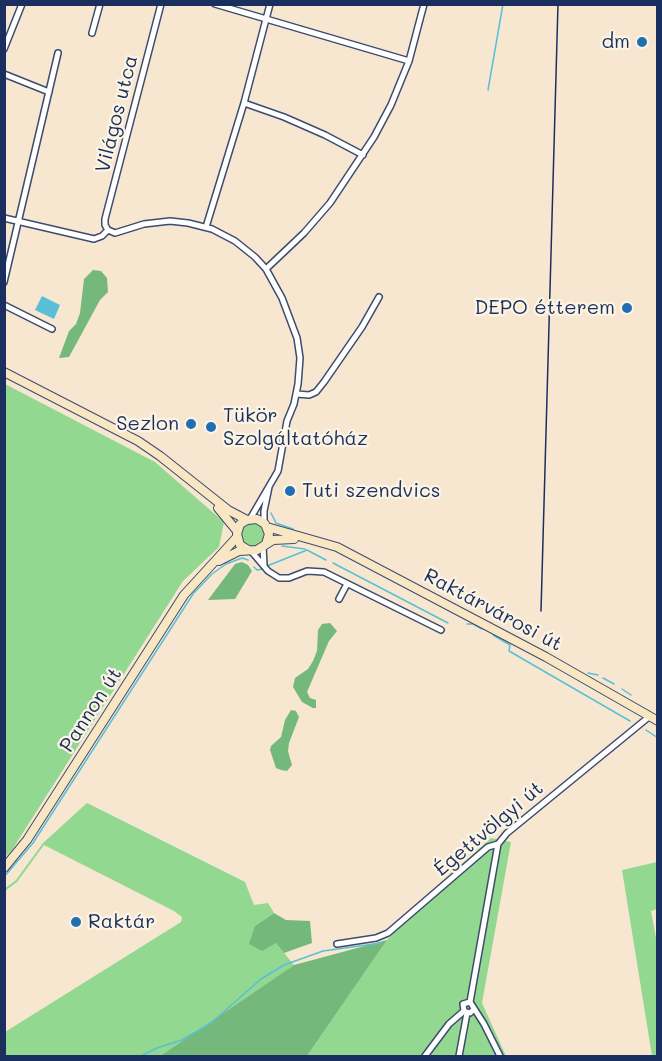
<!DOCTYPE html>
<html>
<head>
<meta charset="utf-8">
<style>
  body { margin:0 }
  #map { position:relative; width:662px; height:1061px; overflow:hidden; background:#f8e7d0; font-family:Mali,sans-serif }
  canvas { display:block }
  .frame { position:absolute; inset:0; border:6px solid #1b2f5e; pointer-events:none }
</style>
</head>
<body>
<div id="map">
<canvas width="662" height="1061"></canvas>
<div class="frame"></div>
</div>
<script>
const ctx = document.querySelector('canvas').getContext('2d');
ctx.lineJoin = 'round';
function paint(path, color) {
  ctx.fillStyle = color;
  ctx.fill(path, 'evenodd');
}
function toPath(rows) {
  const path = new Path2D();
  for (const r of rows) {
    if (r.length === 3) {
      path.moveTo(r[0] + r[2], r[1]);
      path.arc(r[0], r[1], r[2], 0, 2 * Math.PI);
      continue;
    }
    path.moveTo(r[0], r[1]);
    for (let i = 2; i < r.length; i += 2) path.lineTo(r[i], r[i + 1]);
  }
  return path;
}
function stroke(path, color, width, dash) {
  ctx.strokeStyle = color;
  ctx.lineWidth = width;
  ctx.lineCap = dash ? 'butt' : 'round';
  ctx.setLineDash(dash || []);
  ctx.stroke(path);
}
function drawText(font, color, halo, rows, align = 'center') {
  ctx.font = font + ' Mali,sans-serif';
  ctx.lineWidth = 4.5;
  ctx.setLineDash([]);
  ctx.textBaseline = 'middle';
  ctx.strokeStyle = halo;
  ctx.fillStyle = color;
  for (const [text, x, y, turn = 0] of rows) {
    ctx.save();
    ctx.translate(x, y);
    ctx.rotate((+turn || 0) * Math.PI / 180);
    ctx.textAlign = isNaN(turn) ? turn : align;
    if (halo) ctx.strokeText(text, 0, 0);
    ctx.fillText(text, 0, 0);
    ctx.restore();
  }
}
paint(toPath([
  [5,384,155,462,224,522,219,547,183,581,12,850,5,857],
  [252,535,12],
  [87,803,245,882,254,905,268,903,274,913,255,926,276,943,294,965,160,1056,5,1056,5,1032,181,922,182,917,174,911,44,845,17,882,5,891,4,889,16,880,43,843],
  [491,838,511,842,482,1003,506,1056,307,1056,387,940,424,898],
  [657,862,657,909,651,911,658,949,658,1056,652,1056,622,870]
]), '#92d891');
paint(toPath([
  [93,270,101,271,107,278,108,292,100,300,69,357,59,358,69,331,76,324,80,313,84,279],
  [242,562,248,565,252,571,235,599,208,600,235,564],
  [330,623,337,631,329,641,307,692,310,698,316,700,316,708,313,708,302,702,293,687,295,678,308,669,313,661,317,651,318,630,322,624],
  [291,710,296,711,299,717,289,743,288,751,292,765,287,771,281,770,276,768,270,750,271,746,281,737,285,720],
  [274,913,286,920,310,921,312,943,284,953,276,943,262,951,249,944,255,926],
  [387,940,307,1056,160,1056,294,965]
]), '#75b87b');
paint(toPath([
  [42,296,60,305,54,319,35,310]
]), '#59bfd7');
stroke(toPath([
  [488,90,503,4],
  [271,513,276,523,293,529],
  [282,546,305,549],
  [333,563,448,623],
  [267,566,307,550,326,560],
  [254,567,257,570,263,569],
  [467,624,473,624,482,629],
  [493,635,510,645,509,651,630,721],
  [588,673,598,675],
  [603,678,614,684],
  [622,689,631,695],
  [646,730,658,738],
  [4,877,33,843,193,594,212,574,226,564,242,558,248,560],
  [141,1056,157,1048,182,1040,211,1023,261,979,284,965,323,951,381,943]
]), '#59bfd7', 1.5);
const street = toPath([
  [215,4,409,61],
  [92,33,100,4],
  [4,49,22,4],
  [4,74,49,92],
  [244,103,284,117,325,135,363,155],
  [4,218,94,239,102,236,108,230],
  [206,227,244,103,270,4],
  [108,230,115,233,144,224,170,221,188,223,212,229,235,241,255,257,266,269,282,298,297,338,300,358,298,384,294,404,287,421,278,471,250,519],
  [108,230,105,225,105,219,161,4],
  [266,269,304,233,330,203,374,137,391,105,409,61,424,4],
  [4,282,58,53],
  [4,305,52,329],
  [297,394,309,395,316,392,324,382,362,327,379,297],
  [264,523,264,511,269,487],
  [263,547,264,565],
  [251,551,268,571,279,578,289,578,307,571,324,572,441,630],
  [339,599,347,584],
  [337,944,376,938,388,933,488,847,498,844,507,833,650,716],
  [470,1002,498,844],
  [470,1002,484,1024,500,1056],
  [470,1002,463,1004,464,1011,470,1013,474,1009],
  [425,1056,449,1024,464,1011],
  [459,1056,467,1013]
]);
const secondary = toPath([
  [4,372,138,441,160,456,228,510,247,520],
  [218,508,237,531],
  [267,527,337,547,546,657,658,721],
  [248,550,240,545,237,534,240,524,247,520,257,519,265,524,269,534,266,544],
  [219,561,239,551,257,550,273,540,294,539],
  [4,868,27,840,184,595,237,537]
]);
stroke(street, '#3c4b6f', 8);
stroke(secondary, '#3c4b6f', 10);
stroke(street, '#fff', 5);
stroke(secondary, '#f9e7c3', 8);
stroke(toPath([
  [541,611,558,4]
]), '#1b2f5e', 1.5);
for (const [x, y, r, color] of [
  [642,42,6,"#1f6fb2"],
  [627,308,6,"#1f6fb2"],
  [191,424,6,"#1f6fb2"],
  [211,427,6,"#1f6fb2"],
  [290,491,6,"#1f6fb2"],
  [76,922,6,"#1f6fb2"]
]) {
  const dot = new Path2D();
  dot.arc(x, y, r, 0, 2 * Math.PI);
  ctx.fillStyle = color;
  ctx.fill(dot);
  stroke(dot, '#fcf5e5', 2);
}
drawText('20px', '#1b2f5e', '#fcf5e5', [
  ["dm",630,42],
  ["DEPO étterem",615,308],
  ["Tükör",223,416,"left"],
  ["Szolgáltatóház",223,439,"left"],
  ["Sezlon",179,424],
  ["Tuti szendvics",302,491,"left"],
  ["Raktár",88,922,"left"]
], 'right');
drawText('20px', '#1b2f5e', '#fcf5e5', [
  ["Világos utca",117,114,-76],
  ["Raktárvárosi út",493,610,28],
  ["Pannon út",91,710,-57],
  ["Égettvölgyi út",489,829,-40]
]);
</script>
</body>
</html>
